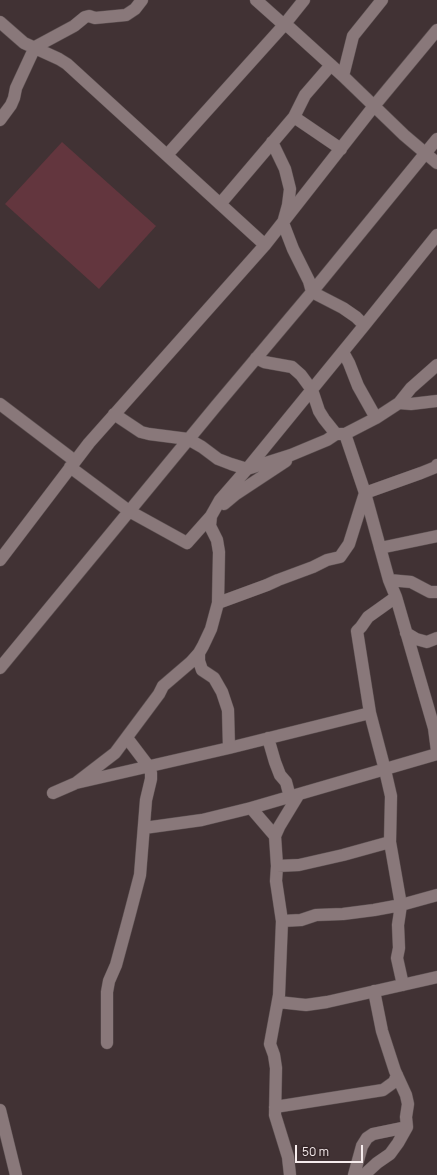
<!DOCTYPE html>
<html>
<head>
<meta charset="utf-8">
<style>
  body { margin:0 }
  #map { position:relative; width:437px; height:1175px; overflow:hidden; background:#413234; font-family:Manrope,sans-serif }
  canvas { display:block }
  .scale { position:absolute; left:295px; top:1145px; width:68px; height:18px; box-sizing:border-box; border:2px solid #f6eced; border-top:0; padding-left:5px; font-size:12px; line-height:14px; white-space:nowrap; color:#f6eced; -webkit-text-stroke:3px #37282a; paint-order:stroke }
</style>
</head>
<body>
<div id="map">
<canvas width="437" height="1175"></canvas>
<div class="scale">50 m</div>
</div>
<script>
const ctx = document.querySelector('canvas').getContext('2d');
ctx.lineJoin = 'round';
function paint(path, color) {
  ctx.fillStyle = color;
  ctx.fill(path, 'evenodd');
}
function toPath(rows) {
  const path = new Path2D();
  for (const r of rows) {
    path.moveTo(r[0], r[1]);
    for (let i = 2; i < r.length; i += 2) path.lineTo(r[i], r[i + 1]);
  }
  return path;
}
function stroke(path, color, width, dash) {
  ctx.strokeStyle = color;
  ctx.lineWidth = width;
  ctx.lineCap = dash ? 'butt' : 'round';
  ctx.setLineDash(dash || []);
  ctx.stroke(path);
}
paint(toPath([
  [62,142,156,226,99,289,5,204]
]), '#63363e');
const minor = toPath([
  [256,0,284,25,290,28,343,76,404,135,437,163],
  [0,22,24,43,59,59,67,64,265,245],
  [331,65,305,95,294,117,341,149],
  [343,76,353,36,382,0],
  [0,120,11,105,14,98,16,88,35,47,74,26,85,17,89,16,95,18,126,15,135,9,142,0],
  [272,142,285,169,290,189,288,205,283,223,293,249,309,281,312,292,343,308,356,317,362,323,363,327],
  [167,155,284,25,304,0],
  [220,204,294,117],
  [343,352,349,363,358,386,376,418],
  [256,358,264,362,292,367,301,375,312,390,319,411,324,419,336,434],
  [399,403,411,404,437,401],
  [0,404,75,461],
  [114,414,141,432,149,434,188,439,202,447,218,459,231,464,247,469,291,455,327,440,336,434,345,434,376,418,399,403,411,388,437,365],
  [345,434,365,493,389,580,396,597,434,728,437,751],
  [70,467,129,511,187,543,211,516],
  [224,504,236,494,286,461],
  [380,548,437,536],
  [0,560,89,443,265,245,374,106,437,30],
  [389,580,411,582,430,592,437,592],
  [396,597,368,617,361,627,357,631,370,713,385,770,391,796,390,842,401,905,398,925,399,948,397,958,403,985],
  [218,603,267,585,278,580,313,567,327,560,340,557,349,544,365,493,421,473,436,467,437,465],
  [406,633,416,639,427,642,437,638],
  [199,653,199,661,202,670,214,678,222,692,228,710,229,748],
  [0,668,216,406,312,292,437,139],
  [268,738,275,762,280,775,286,782,290,797],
  [76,783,115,753,159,694,163,686,191,662,199,653,203,646,211,629,218,603,219,552,217,540,210,526,211,516,220,500,247,469,363,327,437,235],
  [53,793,76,783,229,748,370,713],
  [251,808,275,836],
  [144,828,202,820,251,808,437,754],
  [277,866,299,865,343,855,390,842],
  [282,921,301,920,316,915,343,914,374,910,401,905,437,895],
  [278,1002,306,1005,327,1002,437,977],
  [107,1043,107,992,109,981,116,965,129,917,140,875,146,800,151,779,151,773,149,767,127,738],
  [275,1107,383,1090,394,1082,397,1075],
  [0,1110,16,1175],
  [290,1175,288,1157,275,1115,276,1068,274,1055,270,1044,279,995,282,921,276,881,277,866,275,836,279,827,299,794],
  [354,1175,362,1146,367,1138,373,1134,407,1127],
  [364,1175,377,1163,390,1154,398,1143,407,1127,406,1117,408,1104,406,1095,395,1071,382,1031,374,991]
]);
stroke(minor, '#5d5152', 13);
stroke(minor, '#89787a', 12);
</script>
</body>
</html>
